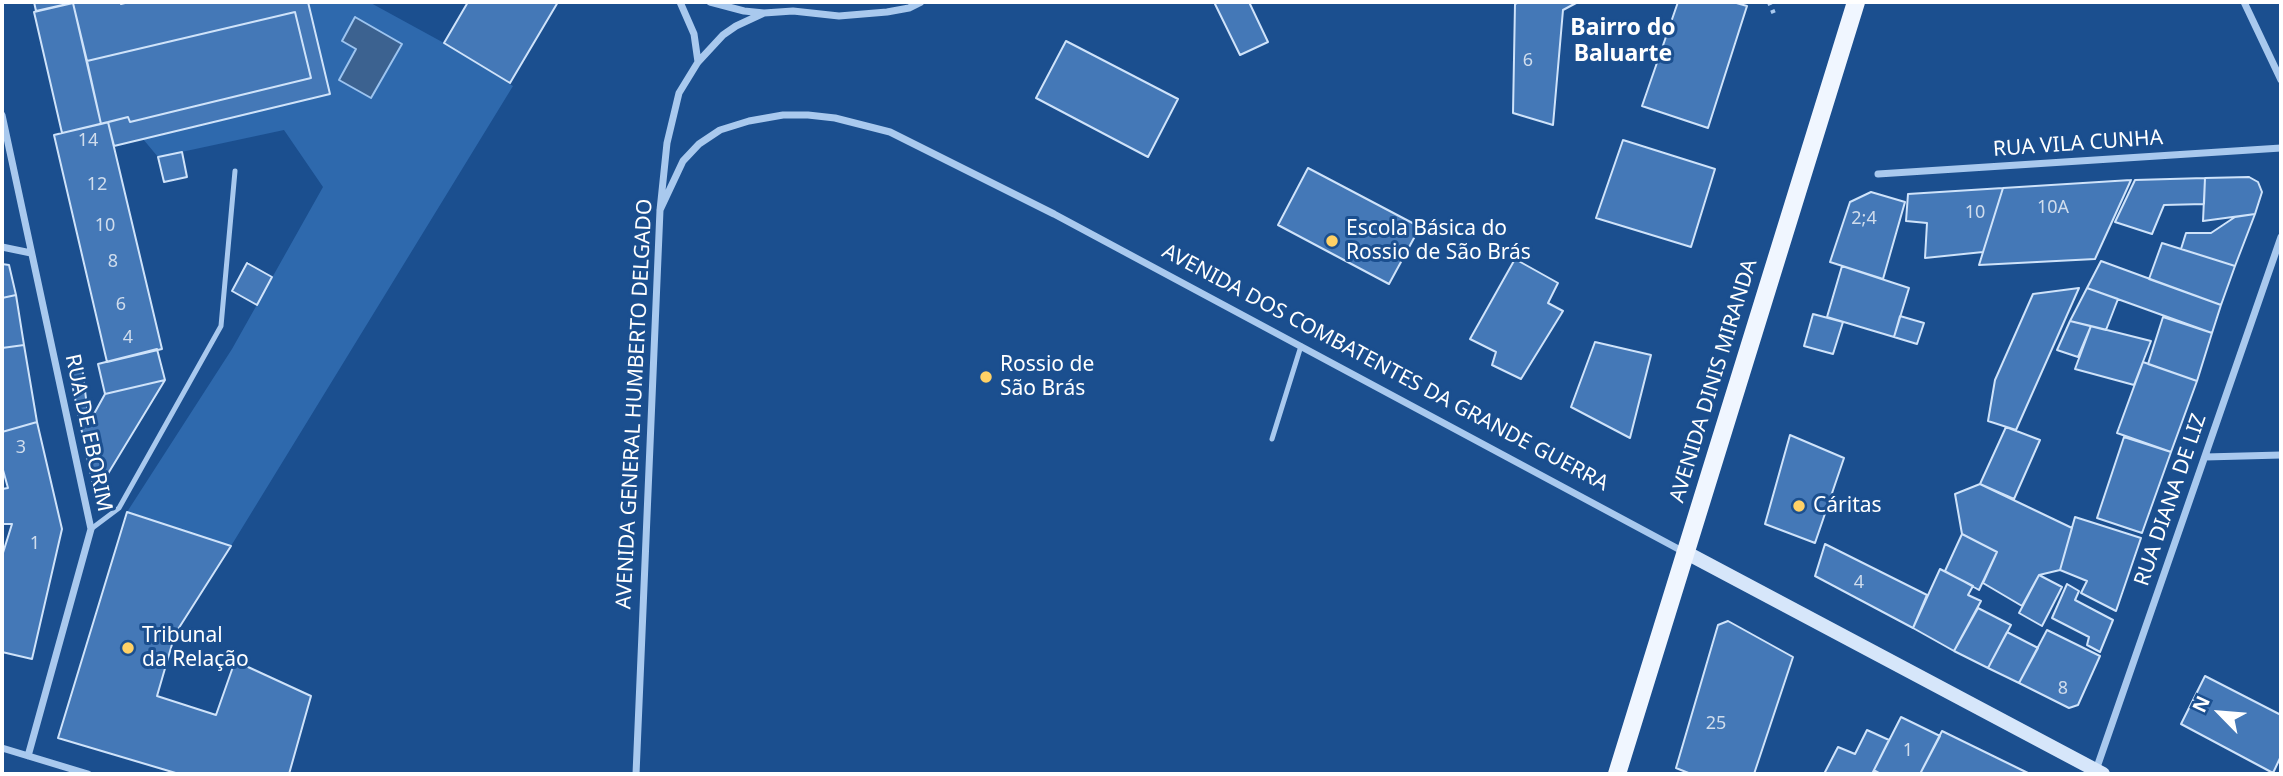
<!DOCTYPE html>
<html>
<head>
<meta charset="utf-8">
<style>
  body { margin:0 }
  #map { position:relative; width:2283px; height:776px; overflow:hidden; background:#1b4f8f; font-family:"Noto Sans",sans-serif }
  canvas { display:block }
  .frame { position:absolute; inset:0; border:4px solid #fff; pointer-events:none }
  .north { position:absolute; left:2185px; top:678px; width:70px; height:70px; -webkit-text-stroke:5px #1b4f8f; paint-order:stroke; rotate:295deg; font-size:19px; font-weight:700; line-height:28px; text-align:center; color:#fff }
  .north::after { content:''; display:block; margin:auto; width:24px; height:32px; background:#fff; clip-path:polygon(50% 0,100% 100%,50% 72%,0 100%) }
</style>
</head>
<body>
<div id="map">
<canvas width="2283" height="776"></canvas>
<div class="frame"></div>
<div class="north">N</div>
</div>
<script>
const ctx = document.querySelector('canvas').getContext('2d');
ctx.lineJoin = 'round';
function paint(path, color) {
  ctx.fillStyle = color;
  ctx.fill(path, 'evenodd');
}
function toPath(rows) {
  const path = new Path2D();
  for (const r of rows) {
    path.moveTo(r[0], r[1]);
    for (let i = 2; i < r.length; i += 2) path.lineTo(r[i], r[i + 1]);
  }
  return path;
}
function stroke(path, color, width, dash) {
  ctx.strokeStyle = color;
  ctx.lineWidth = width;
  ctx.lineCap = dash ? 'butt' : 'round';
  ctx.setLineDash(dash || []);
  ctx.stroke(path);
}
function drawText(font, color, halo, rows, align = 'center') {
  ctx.font = font + ' "Noto Sans",sans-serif';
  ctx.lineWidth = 6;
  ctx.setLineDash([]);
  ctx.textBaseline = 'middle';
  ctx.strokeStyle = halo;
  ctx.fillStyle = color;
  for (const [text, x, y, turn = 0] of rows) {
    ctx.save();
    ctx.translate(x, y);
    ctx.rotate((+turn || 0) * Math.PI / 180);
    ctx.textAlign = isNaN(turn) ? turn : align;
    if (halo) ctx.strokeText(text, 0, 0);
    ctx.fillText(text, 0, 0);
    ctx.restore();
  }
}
paint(toPath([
  [308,2,369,2,444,43,513,86,231,546,127,512,232,349,323,187,284,130,158,157,143,139,330,94]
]), '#2e69ad');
const water = toPath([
  [355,17,402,44,371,98,339,80,356,49,342,41,355,17]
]);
paint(water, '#3c6290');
stroke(water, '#9cc4f0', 2);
const building = toPath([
  [34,2,76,2,36,11,34,2],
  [120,2,121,4,129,2,308,2,330,94,114,146,108,122,128,117,130,122,311,78,295,12,87,61,73,3,120,2],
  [468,2,558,2,510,83,444,43,468,2],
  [1214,2,1249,2,1268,42,1240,55,1214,2],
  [1519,2,1578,2,1563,10,1553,125,1513,113,1515,4,1519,2],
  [1678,2,1733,2,1747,6,1708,128,1642,106,1678,2],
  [73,3,101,124,62,133,34,12,73,3],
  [295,12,311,78,130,122,128,117,101,124,87,61,295,12],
  [1066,41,1178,99,1148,157,1036,98,1066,41],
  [108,122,162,349,107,362,54,135,108,122],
  [1623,140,1715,169,1691,247,1596,218,1623,140],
  [182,152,187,177,164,182,158,157,182,152],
  [1308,168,1420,227,1389,284,1278,225,1308,168],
  [2249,177,2258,182,2262,192,2255,214,2203,221,2205,178,2249,177],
  [2205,178,2204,204,2164,205,2152,234,2115,222,2135,180,2205,178],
  [2131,180,2095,259,1979,265,2003,188,2131,180],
  [2003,188,1983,252,1925,258,1927,223,1906,221,1908,194,2003,188],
  [1871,192,1905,202,1883,279,1830,262,1850,202,1871,192],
  [2255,214,2235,266,2181,249,2186,233,2211,233,2235,217,2255,214],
  [2162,243,2235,266,2221,305,2149,279,2162,243],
  [1515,259,1558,283,1548,303,1563,311,1521,379,1492,365,1496,352,1470,339,1515,259],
  [2101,261,2221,305,2212,333,2087,288,2101,261],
  [247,263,272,277,257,305,232,291,247,263],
  [2,264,9,265,16,295,2,298,2,264],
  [1842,266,1909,288,1894,337,1827,317,1842,266],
  [2079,288,2016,430,1988,421,1995,380,2033,294,2079,288],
  [2087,288,2118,299,2106,330,2070,321,2087,288],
  [16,295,24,345,2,348,2,298,16,295],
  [1813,314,1843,322,1833,354,1804,346,1813,314],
  [1900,316,1924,323,1917,344,1894,337,1900,316],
  [2163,317,2212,333,2197,381,2148,364,2163,317],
  [2070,321,2091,326,2078,357,2057,350,2070,321],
  [2091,326,2151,341,2134,385,2075,369,2091,326],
  [1595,342,1651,355,1630,438,1571,407,1595,342],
  [24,345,37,422,2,432,2,348,24,345],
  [157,349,165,380,105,394,98,364,157,349],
  [2143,362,2197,381,2171,452,2117,433,2143,362],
  [82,366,89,423,105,394,165,380,95,495,69,369,82,366],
  [37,422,62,529,32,659,2,652,2,556,12,524,2,524,2,489,8,488,3,470,2,432,37,422],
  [2006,427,2040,440,2014,499,1980,484,2006,427],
  [1790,435,1844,458,1815,543,1765,524,1790,435],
  [2124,437,2171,452,2142,533,2097,518,2124,437],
  [1980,484,2072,528,2060,570,2039,575,2022,606,1983,583,1997,552,1962,534,1955,494,1980,484],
  [127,512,231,546,175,634,157,696,216,715,235,661,311,696,289,774,179,774,58,738,127,512],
  [2075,517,2141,538,2116,611,2081,593,2087,581,2060,570,2075,517],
  [1962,534,1997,552,1979,590,1945,571,1962,534],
  [1825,544,1927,595,1913,628,1815,576,1825,544],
  [1940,569,1973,586,1968,595,1981,601,1954,651,1913,628,1940,569],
  [2039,575,2062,587,2042,626,2019,613,2039,575],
  [2067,584,2079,591,2075,600,2113,620,2100,652,2087,645,2089,637,2052,618,2067,584],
  [1978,608,2011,625,1988,668,1954,651,1978,608],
  [1728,621,1793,657,1754,774,1691,774,1676,768,1718,625,1728,621],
  [2047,630,2100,656,2078,705,2069,708,2019,683,2047,630],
  [2007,632,2038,648,2019,683,1988,668,2007,632],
  [2205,676,2281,715,2281,756,2273,773,2181,724,2205,676],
  [1901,717,1940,736,1920,774,1881,774,1874,770,1901,717],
  [1867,730,1889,740,1872,774,1824,774,1838,747,1855,754,1867,730],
  [1942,731,2030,774,1920,774,1942,731]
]);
paint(building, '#4478b7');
stroke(building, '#cfe3fa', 2);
stroke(toPath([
  [1769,2,1774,14]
]), '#a9c9ee', 4.5, [3.5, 5]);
stroke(toPath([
  [1272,439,1301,346],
  [91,529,119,508,221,326,235,171]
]), '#a9c9ee', 5);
stroke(toPath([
  [680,2,694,34,698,62],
  [710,2,744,11,764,13],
  [2244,2,2281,80],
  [2,115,91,529,28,756],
  [1878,174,2281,148],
  [660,210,683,161,699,144,720,130,749,121,783,115,808,115,835,118,890,132,1054,214,1684,552],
  [2,247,31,253],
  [2205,457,2281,455],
  [2,748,88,774],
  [2096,770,2281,237],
  [636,774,660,210,667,143,679,93,698,62,723,35,736,26,764,13,793,11,839,16,887,12,909,8,921,2]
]), '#a9c9ee', 7);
stroke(toPath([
  [1685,552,2103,774]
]), '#d6e6fa', 14);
stroke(toPath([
  [1617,774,1856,2]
]), '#f0f6ff', 18);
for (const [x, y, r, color] of [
  [1332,241,7,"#ffd166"],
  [986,377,7,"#ffd166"],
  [1799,506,7,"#ffd166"],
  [128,648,7,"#ffd166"]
]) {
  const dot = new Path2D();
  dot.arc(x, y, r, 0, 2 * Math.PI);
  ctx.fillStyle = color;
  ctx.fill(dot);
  stroke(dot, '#1b4f8f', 2.5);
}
drawText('18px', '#d0dded', null, [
  ["6",1528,61],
  ["14",88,141],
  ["12",97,185],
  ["10A",2053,208],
  ["10",1975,213],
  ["2;4",1864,219],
  ["10",105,226],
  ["8",113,262],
  ["6",121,305],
  ["4",128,338],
  ["3",21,448],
  ["1",35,544],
  ["4",1859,583],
  ["8",2063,689],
  ["25",1716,724],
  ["1",1908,751]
]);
drawText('21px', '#fff', '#1b4f8f', [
  ["RUA VILA CUNHA",2078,144,-4],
  ["AVENIDA DOS COMBATENTES DA GRANDE GUERRA",1385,368,28],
  ["AVENIDA DINIS MIRANDA",1714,381,-73],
  ["AVENIDA GENERAL HUMBERTO DELGADO",635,404,-87],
  ["RUA DE EBORIM",88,433,78],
  ["RUA DIANA DE LIZ",2171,500,-71]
]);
drawText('21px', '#fff', '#1b4f8f', [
  ["Escola Básica do",1346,229],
  ["Rossio de São Brás",1346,253],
  ["Rossio de",1000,365],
  ["São Brás",1000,389],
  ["Cáritas",1813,506],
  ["Tribunal",142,636],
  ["da Relação",142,660]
], 'left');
drawText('bold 23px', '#fff', '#1b4f8f', [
  ["Bairro do",1623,28],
  ["Baluarte",1623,54]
]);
</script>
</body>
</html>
